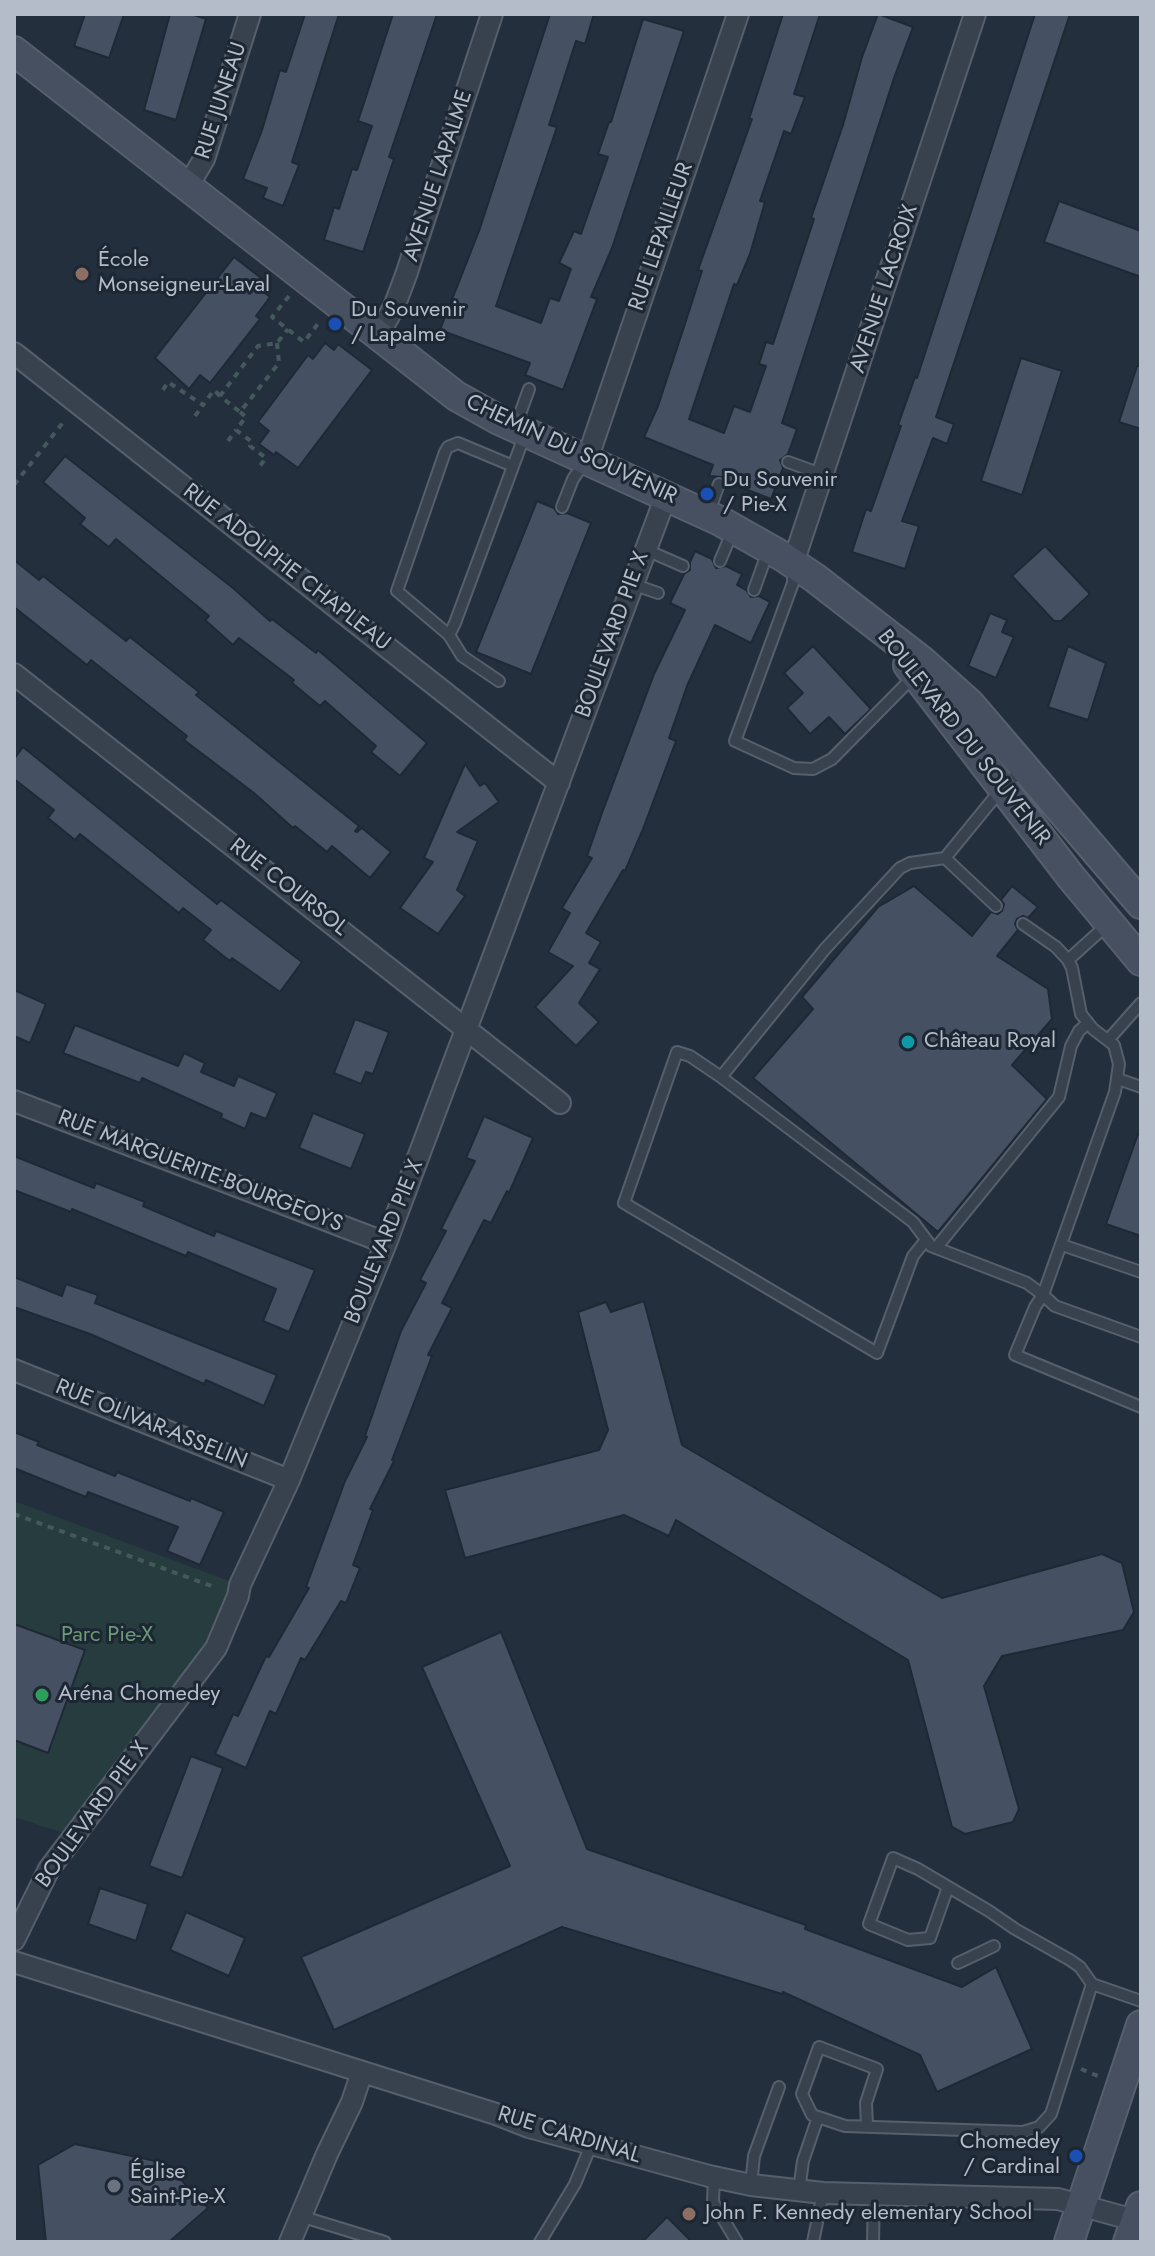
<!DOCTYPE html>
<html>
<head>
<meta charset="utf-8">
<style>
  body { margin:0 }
  #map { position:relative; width:1155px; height:2256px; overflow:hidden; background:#242f3e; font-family:Jost,sans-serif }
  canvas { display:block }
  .frame { position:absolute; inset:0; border:16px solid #b4bcc9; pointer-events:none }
</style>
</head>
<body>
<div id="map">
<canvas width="1155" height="2256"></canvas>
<div class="frame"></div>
</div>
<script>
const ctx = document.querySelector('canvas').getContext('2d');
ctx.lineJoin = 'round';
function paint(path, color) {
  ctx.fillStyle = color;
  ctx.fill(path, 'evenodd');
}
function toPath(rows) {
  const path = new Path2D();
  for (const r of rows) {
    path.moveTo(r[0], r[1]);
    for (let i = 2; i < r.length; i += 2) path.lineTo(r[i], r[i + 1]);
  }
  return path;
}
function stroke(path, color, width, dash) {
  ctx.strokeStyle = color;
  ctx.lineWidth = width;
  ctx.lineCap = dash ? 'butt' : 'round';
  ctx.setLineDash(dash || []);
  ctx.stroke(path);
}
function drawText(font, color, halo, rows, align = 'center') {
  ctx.font = font + ' Jost,sans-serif';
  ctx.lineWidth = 6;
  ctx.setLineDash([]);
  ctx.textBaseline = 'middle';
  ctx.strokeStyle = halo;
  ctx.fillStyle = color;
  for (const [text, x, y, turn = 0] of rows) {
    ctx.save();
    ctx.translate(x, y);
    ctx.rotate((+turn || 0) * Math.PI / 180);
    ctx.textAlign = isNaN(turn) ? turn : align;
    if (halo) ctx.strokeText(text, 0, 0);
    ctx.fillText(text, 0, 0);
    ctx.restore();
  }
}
paint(toPath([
  [14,1501,240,1585,216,1648,73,1836,14,1817]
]), '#263c3f');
const building = toPath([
  [85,14,124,14,109,58,74,46,85,14],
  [170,14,191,14,206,19,176,120,144,110,170,14],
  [305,14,339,14,292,162,299,165,283,206,263,198,267,188,243,179,262,130,280,70,286,72,305,14],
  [393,14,437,14,389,157,394,159,363,252,324,240,334,207,339,209,352,169,357,170,372,126,358,121,393,14],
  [550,14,594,14,585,44,576,41,549,125,557,127,496,306,541,323,550,298,559,301,571,269,559,263,574,231,581,234,608,157,598,154,609,122,611,122,643,19,684,31,612,248,591,297,597,299,563,390,525,375,530,363,440,330,479,231,550,14],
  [783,14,820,14,794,94,805,97,791,134,784,131,760,201,765,202,750,254,737,285,734,284,689,419,724,433,734,406,750,412,766,366,759,364,766,342,773,344,814,219,811,218,843,125,862,57,878,14,913,27,894,78,782,423,797,429,788,454,780,460,783,468,771,499,727,482,722,477,709,476,713,465,644,437,658,406,681,336,702,271,698,270,752,119,749,119,783,14],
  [1035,14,1070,14,936,417,954,424,947,444,933,438,902,521,919,526,905,569,852,552,866,509,871,511,901,426,898,425,915,377,917,378,1035,14],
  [1059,201,1141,231,1141,277,1044,242,1059,201],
  [234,257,261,278,255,285,270,297,256,316,260,319,210,383,200,375,189,389,155,358,234,257],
  [325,343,334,350,338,344,372,370,298,468,276,452,274,455,259,444,269,431,258,422,308,355,313,359,325,343],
  [1021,358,1062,371,1022,495,981,481,1021,358],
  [1137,366,1141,366,1141,429,1119,422,1137,366],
  [65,456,233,588,270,621,272,619,316,653,318,650,427,743,400,776,371,752,376,746,325,701,320,706,292,683,294,680,239,638,233,645,205,620,209,616,116,539,109,547,80,524,85,518,43,482,65,456],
  [537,501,554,508,558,514,567,513,591,523,531,674,476,652,537,501],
  [1045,546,1090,594,1061,621,1054,621,1012,576,1045,546],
  [695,551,712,559,716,568,726,566,742,574,737,585,746,590,751,597,759,596,770,602,751,643,715,625,687,686,669,738,676,741,643,829,625,871,623,870,586,933,601,942,589,963,600,969,579,1003,599,1022,576,1046,535,1007,573,966,548,952,570,913,562,908,592,858,587,856,602,813,654,674,685,610,670,603,684,574,690,570,690,562,695,551],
  [14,560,39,580,43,576,126,641,130,637,199,692,196,695,359,826,355,831,357,832,362,828,391,852,370,878,332,846,327,852,295,826,293,828,254,793,184,740,187,736,91,660,87,665,14,607,14,560],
  [990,613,1007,620,1002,632,1014,637,996,678,968,666,990,613],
  [813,646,871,709,845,734,829,717,810,734,787,708,803,693,784,673,813,646],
  [1068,646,1106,663,1088,720,1048,707,1068,646],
  [23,747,217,904,221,900,302,962,280,992,232,958,230,961,203,940,211,930,183,908,179,913,80,834,75,840,48,818,54,810,14,779,14,759,23,747],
  [465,764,480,786,485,783,499,802,457,832,478,841,457,890,465,896,438,934,400,908,433,862,424,858,465,764],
  [914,886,972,936,991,912,998,914,1002,911,1004,904,1001,900,1012,886,1038,907,1028,918,1023,916,1017,919,1015,924,1018,930,997,956,1048,989,1052,1019,1012,1065,1047,1099,938,1232,753,1078,813,1009,802,997,878,907,914,886],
  [14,990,46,1004,30,1043,14,1036,14,990],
  [355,1019,389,1032,373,1074,366,1072,361,1084,334,1073,355,1019],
  [75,1025,178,1066,184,1053,205,1063,201,1072,234,1086,238,1076,277,1093,266,1119,251,1113,245,1129,221,1118,222,1114,142,1078,140,1083,63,1053,75,1025],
  [313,1113,365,1134,351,1169,299,1148,313,1113],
  [484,1116,533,1138,509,1193,507,1191,491,1223,484,1220,442,1303,452,1308,428,1355,432,1356,392,1460,394,1461,370,1509,373,1510,353,1565,360,1568,346,1603,341,1601,305,1660,301,1658,276,1714,270,1711,246,1768,215,1754,233,1714,238,1716,266,1656,269,1657,309,1588,306,1587,345,1481,367,1437,365,1436,401,1331,426,1283,420,1280,446,1231,441,1229,475,1161,466,1158,484,1116],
  [1138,1134,1141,1135,1141,1236,1106,1224,1138,1134],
  [14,1156,94,1188,96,1183,145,1202,143,1206,214,1236,216,1231,315,1270,289,1332,263,1321,276,1289,188,1252,186,1256,72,1209,71,1212,14,1190,14,1156],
  [14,1277,62,1296,66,1284,98,1295,95,1303,277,1375,264,1406,206,1380,204,1384,90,1334,14,1307,14,1277],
  [644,1301,682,1445,942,1598,1102,1554,1122,1563,1134,1612,1123,1630,1002,1656,984,1686,1019,1809,1013,1822,965,1834,952,1827,908,1660,676,1520,669,1536,624,1515,465,1558,445,1490,599,1450,608,1430,578,1312,606,1302,611,1312,644,1301],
  [14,1432,39,1442,37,1445,115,1476,117,1472,190,1501,191,1498,224,1512,200,1565,167,1551,178,1527,88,1492,86,1497,14,1468,14,1432],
  [14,1624,85,1650,48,1753,14,1740,14,1624],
  [501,1632,587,1849,806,1925,805,1929,962,1987,996,1967,1032,2049,937,2092,920,2055,783,1992,782,1994,562,1927,334,2030,301,1957,510,1866,422,1667,501,1632],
  [191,1756,223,1768,182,1878,149,1866,191,1756],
  [100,1888,148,1904,136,1941,88,1924,100,1888],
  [186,1912,245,1938,229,1976,170,1950,186,1912],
  [75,2144,165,2163,208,2208,169,2242,46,2242,38,2165,75,2144],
  [667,2217,692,2242,642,2242,667,2217]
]);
paint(building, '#455162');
stroke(building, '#1f2835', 2);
const lane = toPath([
  [516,425,529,389],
  [788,462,824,475],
  [513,466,458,443,448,447,445,452,397,591,449,635,455,623,525,434],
  [562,507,573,479,584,463],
  [709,512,719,484],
  [644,549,683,566],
  [720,561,733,530],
  [793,569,793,583,735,741,794,768,813,769,832,759,913,677],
  [632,584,658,593],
  [754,590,768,551],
  [449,635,462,656,499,681],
  [945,858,1003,787,1024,768],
  [996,906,945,858,910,863,900,868,825,949,721,1077,913,1222,931,1246,1027,1283,1043,1295,1115,1092,1119,1064,1114,1045,1093,1029,1081,1014,1072,968,1068,960,1056,947,1023,924],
  [1068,960,1108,924],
  [1109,1039,1141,1003],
  [721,1077,690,1056,677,1052,624,1203,877,1353,913,1256,925,1241],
  [1118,1079,1141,1087],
  [1062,1245,1141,1272],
  [936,1248,1059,1097,1071,1046,1079,1031,1088,1023],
  [1141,1337,1055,1306,1043,1295,1035,1307,1015,1355,1141,1407],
  [948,1887,930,1938,908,1940,869,1924,893,1858,918,1869,989,1911,1015,1929,1070,1960,1080,1967,1092,1984],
  [958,1963,994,1946],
  [818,2117,812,2115,802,2094,819,2047,877,2069,866,2103,867,2126],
  [714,2177,713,2202,737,2242],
  [751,2185,754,2156,779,2087],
  [799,2191,803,2161,818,2117,845,2126,1023,2132,1039,2127,1051,2114,1092,1984,1141,2001],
  [300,2216,385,2242],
  [540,2242,575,2184,591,2145],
  [813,2242,823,2193],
  [873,2242,874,2195]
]);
const street = toPath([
  [188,186,204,159,250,14],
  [378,335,394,307,406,275,492,14],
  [14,353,559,783],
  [587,460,738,14],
  [793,563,975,14],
  [14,674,560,1103],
  [14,1101,386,1243],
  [14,1370,289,1480],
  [14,1940,49,1869,216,1648,238,1596,240,1585,289,1480,386,1243,666,496],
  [14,1962,496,2114,529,2127,709,2176,751,2185,823,2193,1058,2199,1141,2222],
  [290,2242,327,2154,352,2102,362,2072]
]);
const secondary = toPath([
  [14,51,456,396,499,420,720,521,782,556,815,578,922,661,970,704,1141,904],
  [908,665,1071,877,1141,961],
  [1069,2242,1141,2025],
  [1128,2242,1141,2206]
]);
stroke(lane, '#565f6c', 14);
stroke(street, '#565f6c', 24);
stroke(secondary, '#565f6c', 32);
stroke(toPath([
  [289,296,272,317,304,342,320,321],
  [277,343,279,363,240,412,220,396,258,346,277,343,288,329],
  [163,390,168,382,203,405,214,390,220,396],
  [240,412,246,417,236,430,252,442,250,446,266,458,260,466],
  [195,416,203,405],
  [228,441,236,430],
  [14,485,65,420],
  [14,1514,217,1588],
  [1081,2069,1098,2076]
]), '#44595c', 4, [6, 6]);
stroke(lane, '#38414e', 10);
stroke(street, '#38414e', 20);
stroke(secondary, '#465061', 28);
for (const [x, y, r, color] of [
  [82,274,8,"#8d6e63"],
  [335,324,8,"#1a4fb4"],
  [707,494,8,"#1a4fb4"],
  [908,1042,8,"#0f9aa8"],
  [42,1695,8,"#2e9e5b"],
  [1076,2156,8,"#1a4fb4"],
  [114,2186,8,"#6b7280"],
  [689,2214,8,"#8d6e63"]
]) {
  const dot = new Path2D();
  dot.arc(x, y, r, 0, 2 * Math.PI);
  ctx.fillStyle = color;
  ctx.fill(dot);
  stroke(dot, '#1d2633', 3);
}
drawText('22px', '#b4bcc9', '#1d2633', [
  ["RUE JUNEAU",222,101,-72],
  ["AVENUE LAPALME",439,176,-72],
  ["RUE LEPAILLEUR",662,237,-71],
  ["AVENUE LACROIX",885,289,-72],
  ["CHEMIN DU SOUVENIR",571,450,25],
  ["RUE ADOLPHE CHAPLEAU",286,568,38],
  ["BOULEVARD PIE X",613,635,-70],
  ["BOULEVARD DU SOUVENIR",963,738,52],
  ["RUE COURSOL",288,888,38],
  ["RUE MARGUERITE-BOURGEOYS",200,1172,21],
  ["BOULEVARD PIE X",385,1242,-68],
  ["RUE OLIVAR-ASSELIN",151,1425,22],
  ["BOULEVARD PIE X",93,1815,-54],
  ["RUE CARDINAL",569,2136,17]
]);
drawText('22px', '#b4bcc9', '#1d2633', [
  ["École",98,261],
  ["Monseigneur-Laval",98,286],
  ["Du Souvenir",351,311],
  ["/ Lapalme",351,336],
  ["Du Souvenir",723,481],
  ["/ Pie-X",723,506],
  ["Château Royal",924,1042],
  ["Aréna Chomedey",58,1695],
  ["Chomedey",1060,2143,"right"],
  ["/ Cardinal",1060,2168,"right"],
  ["Église",130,2173],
  ["Saint-Pie-X",130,2198],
  ["John F. Kennedy elementary School",705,2214]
], 'left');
drawText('22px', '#6b9a76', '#1d2633', [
  ["Parc Pie-X",107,1636]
]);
</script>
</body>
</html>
